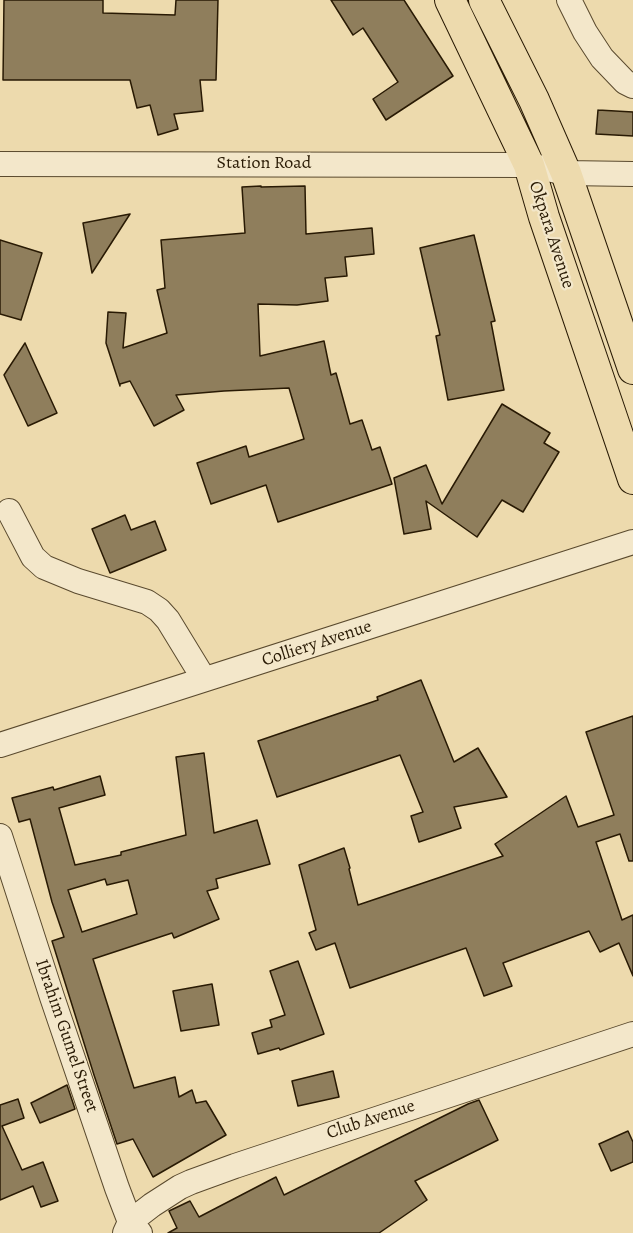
<!DOCTYPE html>
<html>
<head>
<meta charset="utf-8">
<style>
  body { margin:0 }
  canvas { display:block; background:#eddaad }
</style>
</head>
<body>
<canvas width="633" height="1233"></canvas>
<script>
const ctx = document.querySelector('canvas').getContext('2d');
ctx.lineJoin = 'round';
function paint(path, color) {
  ctx.fillStyle = color;
  ctx.fill(path, 'evenodd');
}
function toPath(rows) {
  const path = new Path2D();
  for (const r of rows) {
    path.moveTo(r[0], r[1]);
    for (let i = 2; i < r.length; i += 2) path.lineTo(r[i], r[i + 1]);
  }
  return path;
}
function stroke(path, color, width, dash) {
  ctx.strokeStyle = color;
  ctx.lineWidth = width;
  ctx.lineCap = dash ? 'butt' : 'round';
  ctx.setLineDash(dash || []);
  ctx.stroke(path);
}
function drawText(font, color, halo, rows, align = 'center') {
  ctx.font = font + ' Alegreya,serif';
  ctx.lineWidth = 4.5;
  ctx.setLineDash([]);
  ctx.textBaseline = 'middle';
  ctx.strokeStyle = halo;
  ctx.fillStyle = color;
  for (const [text, x, y, turn = 0] of rows) {
    ctx.save();
    ctx.translate(x, y);
    ctx.rotate((+turn || 0) * Math.PI / 180);
    ctx.textAlign = isNaN(turn) ? turn : align;
    if (halo) ctx.strokeText(text, 0, 0);
    ctx.fillText(text, 0, 0);
    ctx.restore();
  }
}
const building = toPath([
  [4,0,103,0,103,13,175,15,176,0,218,0,216,80,200,80,203,111,174,114,178,129,158,135,150,105,137,108,130,80,3,80,4,0],
  [331,0,404,0,453,76,386,120,373,99,398,82,363,28,353,35,331,0],
  [598,110,633,112,633,136,596,134,598,110],
  [261,186,261,187,305,186,306,234,372,228,374,254,345,257,347,276,325,278,328,301,297,305,258,304,260,356,324,341,331,375,336,373,350,424,362,420,372,450,380,447,392,484,278,522,266,485,211,504,197,463,246,446,249,457,304,439,289,388,224,391,176,395,184,410,154,426,130,381,120,384,120,386,106,343,108,312,126,313,123,348,167,333,157,290,165,288,161,240,245,233,242,187,261,186],
  [130,214,92,273,83,223,130,214],
  [474,235,495,321,491,322,504,390,448,400,436,336,440,335,420,248,474,235],
  [0,240,42,253,21,320,0,314,0,240],
  [25,343,57,413,28,426,4,375,25,343],
  [502,404,550,433,544,443,559,452,523,512,502,500,477,537,426,501,431,529,404,534,394,478,426,465,442,504,502,404],
  [125,515,131,530,155,521,166,550,110,573,92,529,125,515],
  [421,680,454,762,478,748,507,797,454,807,461,828,419,842,411,816,423,812,400,755,277,797,258,741,378,700,377,697,421,680],
  [633,716,633,861,629,861,620,834,596,842,622,920,633,915,633,976,619,943,600,952,589,931,503,963,512,986,484,996,466,948,350,988,335,943,316,950,309,933,316,930,299,865,344,848,350,868,349,869,358,905,503,856,495,844,566,796,578,827,614,815,586,732,633,716],
  [204,753,214,833,257,820,270,864,216,879,218,888,207,891,219,919,174,938,172,933,93,959,134,1088,175,1077,179,1097,192,1090,196,1103,206,1101,226,1135,153,1177,133,1139,117,1144,94,1075,52,941,64,937,52,902,30,819,19,822,12,798,53,787,54,790,100,776,105,795,59,808,75,865,121,855,121,852,186,835,176,757,204,753],
  [105,879,107,885,128,880,137,914,82,932,68,890,105,879],
  [298,961,324,1034,280,1050,279,1048,258,1054,252,1033,272,1027,270,1020,285,1015,270,971,298,961],
  [212,984,219,1025,181,1031,173,991,212,984],
  [333,1071,339,1097,298,1106,292,1081,333,1071],
  [67,1085,75,1109,40,1123,31,1103,67,1085],
  [18,1099,24,1118,2,1126,22,1170,43,1162,58,1201,41,1207,33,1186,0,1200,0,1105,18,1099],
  [479,1100,498,1140,415,1181,427,1200,379,1233,168,1233,177,1228,169,1211,190,1201,199,1217,276,1177,284,1195,468,1104,479,1100],
  [628,1131,633,1142,633,1162,611,1171,599,1144,628,1131]
]);
paint(building, '#8f7e5c');
stroke(building, '#291a04', 1.5);
const minor = toPath([
  [569,0,585,32,602,58,625,82,633,86],
  [0,164,529,165,566,173,633,174],
  [9,511,33,557,44,567,78,581,147,602,159,610,168,620,204,679],
  [0,745,633,542],
  [0,836,52,997,117,1188,130,1222,140,1233],
  [125,1233,130,1222,152,1205,180,1187,191,1182,235,1166,633,1034]
]);
const major = toPath([
  [450,0,529,165,544,217,633,479],
  [484,0,534,100,566,173,633,369]
]);
stroke(minor, '#5a4a2e', 26);
stroke(major, '#291a04', 32);
stroke(minor, '#f3e7ca', 24);
stroke(major, '#eddaad', 30);
drawText('18px', '#291a04', '#f3e7ca', [
  ["Station Road",264,164],
  ["Okpara Avenue",551,235,72],
  ["Colliery Avenue",317,644,-18],
  ["Ibrahim Gumel Street",66,1036,71],
  ["Club Avenue",371,1120,-18]
]);
</script>
</body>
</html>
